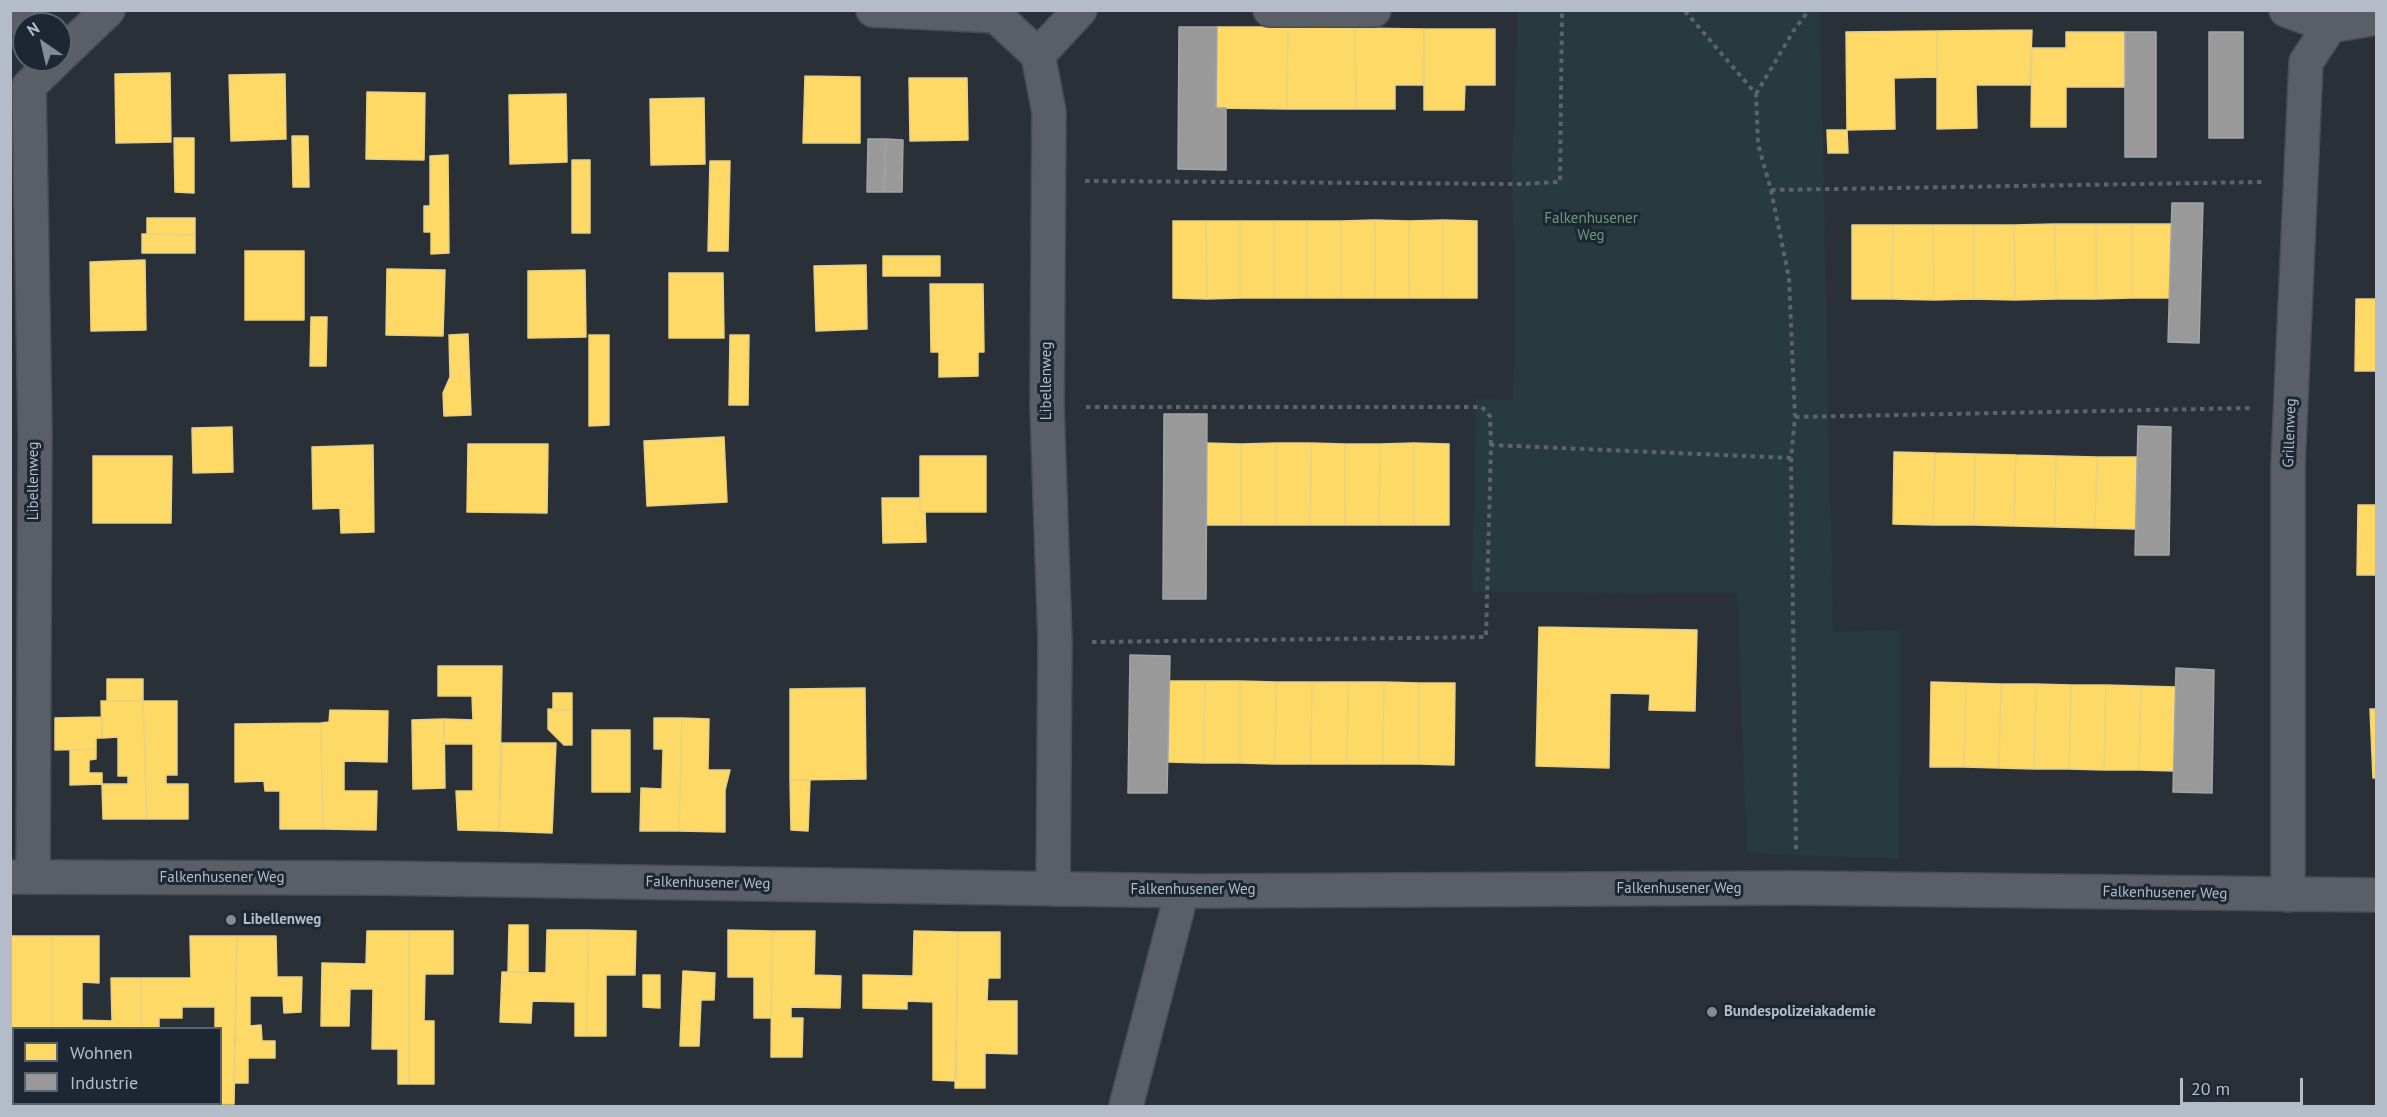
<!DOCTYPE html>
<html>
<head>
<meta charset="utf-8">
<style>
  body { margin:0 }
  #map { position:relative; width:2387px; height:1117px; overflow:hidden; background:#2a3038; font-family:"PT Sans",sans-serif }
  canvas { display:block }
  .frame { position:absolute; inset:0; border:12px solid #b4bcc9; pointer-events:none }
  .legend { position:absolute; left:12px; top:1027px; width:210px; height:78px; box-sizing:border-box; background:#1d2633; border:2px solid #59626f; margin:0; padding:8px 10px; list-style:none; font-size:18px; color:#b4bcc9 }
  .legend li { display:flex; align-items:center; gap:12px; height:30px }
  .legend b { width:30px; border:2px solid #59626f }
  .north { position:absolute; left:12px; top:12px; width:60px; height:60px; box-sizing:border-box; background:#1d2633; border:2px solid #59626f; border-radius:50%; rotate:326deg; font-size:16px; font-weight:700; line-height:24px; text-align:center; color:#b4bcc9 }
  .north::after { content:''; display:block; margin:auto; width:21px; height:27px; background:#848b96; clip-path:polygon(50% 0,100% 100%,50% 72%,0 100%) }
  .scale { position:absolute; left:2180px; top:1078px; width:123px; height:27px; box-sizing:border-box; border:3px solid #b4bcc9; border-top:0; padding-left:8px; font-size:18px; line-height:21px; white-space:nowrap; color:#b4bcc9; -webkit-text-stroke:4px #1d2633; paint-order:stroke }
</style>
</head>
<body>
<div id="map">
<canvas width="2387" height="1117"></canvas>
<div class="frame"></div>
<ul class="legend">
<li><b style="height:16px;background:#ffd966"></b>Wohnen</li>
<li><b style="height:16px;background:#999"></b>Industrie</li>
</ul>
<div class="north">N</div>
<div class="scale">20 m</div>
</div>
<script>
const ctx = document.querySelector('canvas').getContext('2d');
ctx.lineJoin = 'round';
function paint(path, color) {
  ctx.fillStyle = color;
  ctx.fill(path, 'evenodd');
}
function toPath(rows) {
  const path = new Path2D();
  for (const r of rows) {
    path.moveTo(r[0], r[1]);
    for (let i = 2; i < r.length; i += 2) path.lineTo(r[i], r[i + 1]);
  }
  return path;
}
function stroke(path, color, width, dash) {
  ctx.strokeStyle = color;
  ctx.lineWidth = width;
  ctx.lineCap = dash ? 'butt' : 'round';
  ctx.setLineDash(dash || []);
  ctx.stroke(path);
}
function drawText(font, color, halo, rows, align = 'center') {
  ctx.font = font + ' "PT Sans",sans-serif';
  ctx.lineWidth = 6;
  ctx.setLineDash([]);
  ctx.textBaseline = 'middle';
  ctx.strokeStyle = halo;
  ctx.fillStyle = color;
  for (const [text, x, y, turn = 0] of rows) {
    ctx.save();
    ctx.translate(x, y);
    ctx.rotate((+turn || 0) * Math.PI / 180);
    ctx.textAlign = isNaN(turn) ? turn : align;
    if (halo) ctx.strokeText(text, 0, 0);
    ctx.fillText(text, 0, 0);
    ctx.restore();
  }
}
paint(toPath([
  [1518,11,1820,11,1833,632,1900,630,1899,859,1747,853,1737,593,1472,592,1476,399,1513,400,1515,299,1512,172]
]), '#273a3e');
const homes = toPath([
  [1217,27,1288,27,1287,109,1216,108,1217,27],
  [1288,27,1355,28,1356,109,1287,109,1288,27],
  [1355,28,1424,29,1423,85,1395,85,1395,109,1356,109,1355,28],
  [1424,29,1495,29,1495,85,1465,85,1464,110,1424,110,1424,29],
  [2032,30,2030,85,1976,85,1977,128,1937,129,1937,31,2032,30],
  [1937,31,1937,77,1894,78,1895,129,1847,130,1846,32,1937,31],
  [2066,32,2125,32,2126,87,2066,87,2066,127,2031,127,2032,48,2066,48,2066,32],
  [170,73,171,142,116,143,115,74,170,73],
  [285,74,286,139,231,141,229,75,285,74],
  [805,76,860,77,860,143,803,143,805,76],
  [909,78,967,78,968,140,910,141,909,78],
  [367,92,425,93,424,160,366,159,367,92],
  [566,94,567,162,510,164,509,95,566,94],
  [704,98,705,164,651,165,650,99,704,98],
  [1827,130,1847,130,1848,153,1828,153,1827,130],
  [292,136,308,136,309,187,293,187,292,136],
  [174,138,194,138,194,193,175,192,174,138],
  [448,155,449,253,431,254,431,232,424,232,424,206,430,206,430,156,448,155],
  [572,160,590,160,590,233,572,233,572,160],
  [710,161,730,161,728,251,708,251,710,161],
  [147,218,195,218,195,235,147,234,147,218],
  [1375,220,1375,298,1341,298,1341,221,1375,220],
  [1375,220,1409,221,1409,298,1375,298,1375,220],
  [1443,220,1443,298,1409,298,1409,221,1443,220],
  [1443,220,1477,221,1477,298,1443,298,1443,220],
  [1173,221,1206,221,1207,299,1173,298,1173,221],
  [1206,221,1240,221,1240,298,1207,299,1206,221],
  [1240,221,1274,221,1274,298,1240,298,1240,221],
  [1274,221,1307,221,1307,298,1274,298,1274,221],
  [1307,221,1341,221,1341,298,1307,298,1307,221],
  [2055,224,2096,224,2096,299,2056,299,2055,224],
  [2055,224,2056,299,2015,300,2014,225,2055,224],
  [2096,224,2132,224,2132,298,2096,299,2096,224],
  [2132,224,2172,224,2170,298,2132,298,2132,224],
  [1852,225,1893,225,1892,299,1852,299,1852,225],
  [1893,225,1933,225,1934,300,1892,299,1893,225],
  [1933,225,1974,225,1974,299,1934,300,1933,225],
  [1974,225,2014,225,2015,300,1974,299,1974,225],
  [142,234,195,235,195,253,142,253,142,234],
  [245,251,304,251,304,320,245,320,245,251],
  [883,256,940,256,940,276,883,276,883,256],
  [145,260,146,330,91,331,90,262,145,260],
  [866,265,867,329,816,331,814,266,866,265],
  [387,269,445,270,443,336,386,335,387,269],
  [585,270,586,337,528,338,528,271,585,270],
  [669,273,723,273,724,338,669,338,669,273],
  [930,284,983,284,984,352,978,352,978,376,939,377,939,352,931,352,930,284],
  [2356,299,2376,299,2376,371,2355,371,2356,299],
  [311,317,327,317,326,366,310,366,311,317],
  [468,334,471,415,444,416,443,393,450,377,449,335,468,334],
  [589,335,609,335,609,425,589,426,589,335],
  [730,335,749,335,748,405,729,405,730,335],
  [232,427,233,472,193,473,192,428,232,427],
  [724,437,727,502,647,506,644,441,724,437],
  [1206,443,1241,444,1241,525,1206,525,1206,443],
  [1276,443,1276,525,1241,525,1241,444,1276,443],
  [1276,443,1311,443,1310,525,1276,525,1276,443],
  [1311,443,1345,444,1345,525,1310,525,1311,443],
  [1414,443,1414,525,1379,525,1380,444,1414,443],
  [1414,443,1449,444,1449,525,1414,525,1414,443],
  [468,444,548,444,547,513,467,512,468,444],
  [1345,444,1380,444,1379,525,1345,525,1345,444],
  [373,445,374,532,341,533,340,508,313,509,312,447,373,445],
  [1894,452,1935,453,1933,525,1893,524,1894,452],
  [1935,453,1975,454,1974,525,1933,525,1935,453],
  [1975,454,2016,455,2014,526,1974,525,1975,454],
  [2016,455,2056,456,2055,527,2014,526,2016,455],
  [93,456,172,456,171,523,93,523,93,456],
  [920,456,986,456,986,512,920,512,920,456],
  [2056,456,2097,457,2095,528,2055,527,2056,456],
  [2097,457,2137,457,2136,529,2095,528,2097,457],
  [882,498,920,498,920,512,925,512,926,542,883,543,882,498],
  [2358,505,2376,505,2376,575,2357,575,2358,505],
  [1539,627,1697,630,1695,711,1649,710,1650,694,1610,693,1609,768,1536,766,1539,627],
  [438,666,502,666,499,831,458,830,456,791,473,791,473,744,444,744,444,719,473,720,472,696,438,696,438,666],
  [107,679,143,679,143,701,107,701,107,679],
  [1169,681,1205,681,1204,763,1168,762,1169,681],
  [1205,681,1240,681,1240,763,1204,763,1205,681],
  [1240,681,1276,682,1275,764,1240,763,1240,681],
  [1276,682,1312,682,1311,764,1275,764,1276,682],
  [1312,682,1348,682,1347,764,1311,764,1312,682],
  [1348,682,1384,682,1383,764,1347,764,1348,682],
  [1384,682,1419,683,1419,764,1383,764,1384,682],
  [1931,682,1966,683,1964,767,1930,767,1931,682],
  [1419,683,1455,683,1454,765,1419,764,1419,683],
  [1966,683,2001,684,1999,768,1964,767,1966,683],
  [2001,684,2036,684,2034,769,1999,768,2001,684],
  [2036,684,2071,685,2069,769,2034,769,2036,684],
  [2071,685,2106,685,2104,770,2069,769,2071,685],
  [2106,685,2141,686,2139,770,2104,770,2106,685],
  [2141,686,2176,687,2174,771,2139,770,2141,686],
  [865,688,866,779,790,780,790,689,865,688],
  [553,693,572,693,572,710,553,710,553,693],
  [101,701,143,701,147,819,103,819,102,784,128,784,128,776,118,776,118,737,102,738,101,701],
  [143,701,177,701,177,775,166,775,166,784,188,784,188,819,147,819,143,701],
  [548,709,572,710,572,745,564,745,548,729,548,709],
  [2370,709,2376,709,2376,778,2373,778,2370,709],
  [330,710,388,711,387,762,344,761,344,791,377,791,376,830,323,829,321,723,329,722,330,710],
  [102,717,102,738,96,738,96,749,55,750,55,718,102,717],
  [654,718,682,718,679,831,640,831,641,788,662,789,663,749,654,749,654,718],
  [682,718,709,719,708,770,730,770,725,790,725,832,679,831,682,718],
  [444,719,445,788,413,789,412,720,444,719],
  [321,723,323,829,280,829,280,791,265,791,264,781,235,782,235,724,321,723],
  [592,730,630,730,630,792,592,792,592,730],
  [502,743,556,743,552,833,499,831,502,743],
  [96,749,96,759,89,760,89,773,102,773,102,784,70,785,70,750,96,749],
  [790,780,810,780,808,831,791,830,790,780],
  [509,925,528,925,528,972,508,972,509,925],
  [547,930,588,930,587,1036,575,1036,575,1002,532,1001,531,1023,500,1022,502,972,546,973,547,930],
  [588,930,636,931,635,975,606,975,606,1036,587,1036,588,930],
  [728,930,772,931,771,1018,754,1018,754,977,728,977,728,930],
  [367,931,409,931,409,1084,398,1084,398,1049,372,1049,373,989,350,989,349,1026,321,1026,322,963,366,964,367,931],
  [409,931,453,931,453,974,425,974,424,1021,434,1021,434,1084,409,1084,409,931],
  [772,931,815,931,814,975,841,976,840,1008,791,1007,791,1018,803,1018,802,1057,771,1057,772,931],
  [914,931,958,932,956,1081,933,1080,933,1002,907,1001,907,1009,863,1008,863,975,913,976,914,931],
  [958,932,1000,932,1000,978,988,978,987,1001,1017,1001,1017,1054,985,1053,985,1088,955,1088,958,932],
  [10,936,52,936,52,1028,10,1028,10,936],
  [52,936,99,936,99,983,82,982,82,1020,112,1021,111,978,141,978,141,1028,52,1028,52,936],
  [190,936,237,936,234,1104,208,1104,220,1104,220,1028,208,1028,215,1028,215,1007,182,1007,182,1018,159,1018,159,1028,141,1028,141,978,191,978,190,936],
  [237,936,276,936,277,977,302,977,301,1012,284,1013,283,996,250,996,250,1026,261,1025,262,1041,275,1041,275,1058,248,1058,248,1083,234,1083,237,936],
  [683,971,715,973,714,1000,701,1000,699,1046,680,1046,683,971],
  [643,975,660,975,660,1008,643,1007,643,975]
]);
paint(homes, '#ffd966');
stroke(homes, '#e8d084', 1.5);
const industry = toPath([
  [1179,27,1217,27,1216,108,1226,108,1226,170,1178,169,1179,27],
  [2125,32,2156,32,2156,157,2125,157,2125,32],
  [2209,32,2243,32,2243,138,2209,138,2209,32],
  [868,139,886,139,884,192,867,192,868,139],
  [886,139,903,140,902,192,884,192,886,139],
  [2172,203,2203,203,2199,343,2168,342,2172,203],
  [1164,414,1207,414,1206,599,1163,599,1164,414],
  [2138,426,2171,427,2169,555,2135,555,2138,426],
  [1130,655,1170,656,1167,793,1128,793,1130,655],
  [2176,668,2214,670,2212,793,2173,792,2176,668]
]);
paint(industry, '#999');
stroke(industry, '#a1a4a7', 1.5);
const minor = toPath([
  [26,10,26,24],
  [873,10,996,16,1038,55,1049,112,1047,407,1055,642,1053,889],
  [1270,10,1374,10],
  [2286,10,2330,26],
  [1038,55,1080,10],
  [60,56,108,10],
  [10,877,379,878,1196,891,1796,888,2376,895],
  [33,877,35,431,29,86,56,60],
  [2288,895,2288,465,2306,62,2330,26,2376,18],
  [1126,1106,1177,911,1180,891]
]);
stroke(minor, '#484c53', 36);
stroke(toPath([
  [1643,10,1793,10],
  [1685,11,1756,94,1758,144,1771,190,1789,278,1795,417,1791,458,1796,851],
  [1756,94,1794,30,1809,10],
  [1085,181,1519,184,1560,182,1562,10],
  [1771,190,2262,182],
  [1086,407,1482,407,1490,416,1491,445],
  [1795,417,2253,408],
  [1092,642,1486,637,1491,445,1791,458]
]), '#5d636a', 4, [4.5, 4.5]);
stroke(minor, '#5a5e66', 33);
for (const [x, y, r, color] of [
  [231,920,6,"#848b96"],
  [1712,1012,6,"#848b96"]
]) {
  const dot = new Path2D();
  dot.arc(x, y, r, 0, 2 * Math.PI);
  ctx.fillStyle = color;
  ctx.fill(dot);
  stroke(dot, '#1d2633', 2);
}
drawText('15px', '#6b9a76', '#1d2633', [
  ["Falkenhusener",1591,219],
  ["Weg",1591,236]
]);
drawText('15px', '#b4bcc9', '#1d2633', [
  ["Libellenweg",1047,381,-90],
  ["Grillenweg",2290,433,-88],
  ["Libellenweg",34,481,-90],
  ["Falkenhusener Weg",222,878],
  ["Falkenhusener Weg",708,883,1],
  ["Falkenhusener Weg",1679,889],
  ["Falkenhusener Weg",1193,890],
  ["Falkenhusener Weg",2165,893,1]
]);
drawText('bold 15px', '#b4bcc9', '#1d2633', [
  ["Libellenweg",243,920],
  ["Bundespolizeiakademie",1724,1012]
], 'left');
</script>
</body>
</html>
